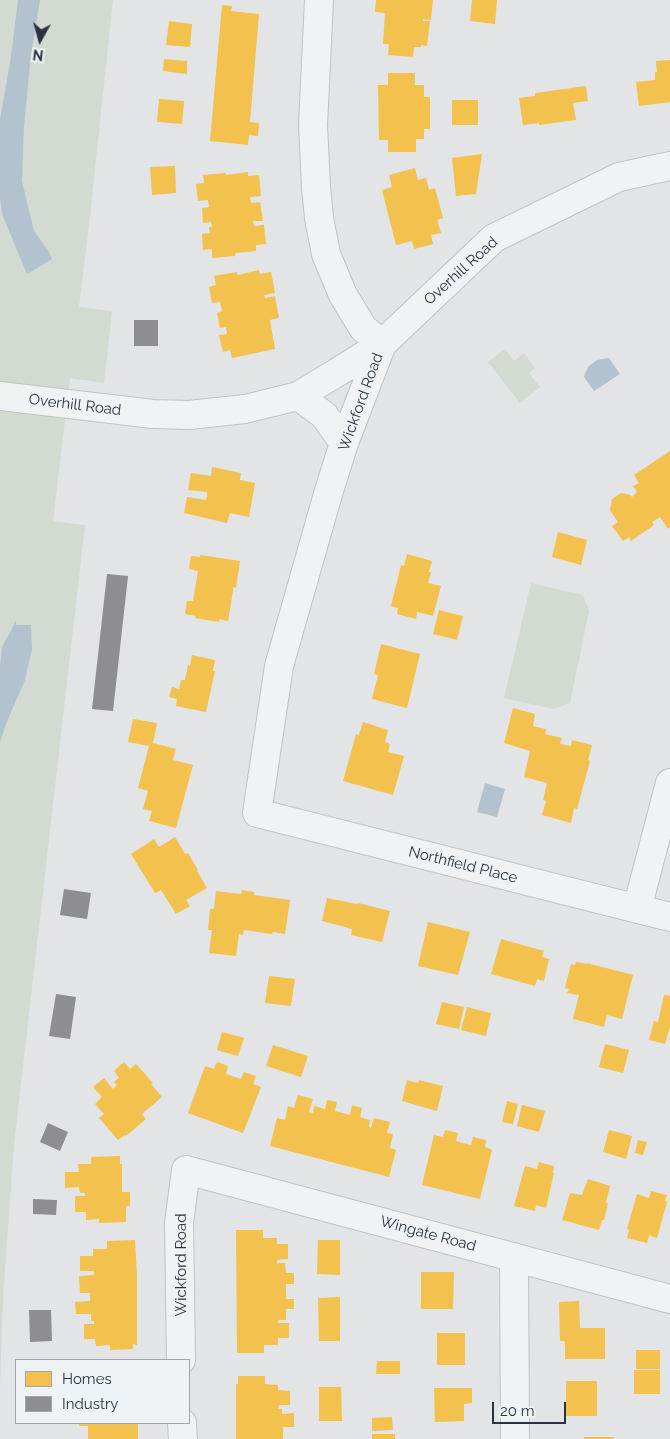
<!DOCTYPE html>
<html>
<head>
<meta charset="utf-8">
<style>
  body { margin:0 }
  #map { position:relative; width:670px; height:1439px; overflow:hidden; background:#e2e4e6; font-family:Raleway,sans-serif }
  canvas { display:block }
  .legend { position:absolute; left:15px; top:1359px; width:175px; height:65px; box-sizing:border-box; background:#eff3f6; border:1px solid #a0a6ac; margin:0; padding:6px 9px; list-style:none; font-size:15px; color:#2a333e }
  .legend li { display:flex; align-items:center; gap:10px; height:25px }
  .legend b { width:25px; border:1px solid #a0a6ac }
  .north { position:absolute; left:15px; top:15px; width:50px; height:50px; -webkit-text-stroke:4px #eff3f6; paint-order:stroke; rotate:187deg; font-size:14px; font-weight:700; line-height:20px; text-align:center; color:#2a333e }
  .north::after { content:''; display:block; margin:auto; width:18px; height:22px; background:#2a333e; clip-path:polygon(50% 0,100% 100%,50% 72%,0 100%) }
  .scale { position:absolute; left:492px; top:1402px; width:74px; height:22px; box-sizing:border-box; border:2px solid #2a333e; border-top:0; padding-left:6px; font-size:15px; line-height:18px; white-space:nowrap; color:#2a333e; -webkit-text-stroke:4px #eff3f6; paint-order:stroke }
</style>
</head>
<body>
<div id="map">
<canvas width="670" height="1439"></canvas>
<ul class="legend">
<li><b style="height:14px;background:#f2c14e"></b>Homes</li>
<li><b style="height:14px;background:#8d8d92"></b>Industry</li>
</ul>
<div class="north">N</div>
<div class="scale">20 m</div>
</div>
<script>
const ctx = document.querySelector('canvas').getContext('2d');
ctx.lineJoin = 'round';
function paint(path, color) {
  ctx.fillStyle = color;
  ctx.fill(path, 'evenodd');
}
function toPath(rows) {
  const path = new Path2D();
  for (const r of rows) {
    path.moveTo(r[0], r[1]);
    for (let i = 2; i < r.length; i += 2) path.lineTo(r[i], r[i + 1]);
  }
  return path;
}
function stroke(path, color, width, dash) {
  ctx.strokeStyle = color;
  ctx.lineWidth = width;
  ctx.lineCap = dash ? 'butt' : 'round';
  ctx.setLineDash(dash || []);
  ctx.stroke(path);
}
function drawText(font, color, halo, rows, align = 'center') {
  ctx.font = font + ' Raleway,sans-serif';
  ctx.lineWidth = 5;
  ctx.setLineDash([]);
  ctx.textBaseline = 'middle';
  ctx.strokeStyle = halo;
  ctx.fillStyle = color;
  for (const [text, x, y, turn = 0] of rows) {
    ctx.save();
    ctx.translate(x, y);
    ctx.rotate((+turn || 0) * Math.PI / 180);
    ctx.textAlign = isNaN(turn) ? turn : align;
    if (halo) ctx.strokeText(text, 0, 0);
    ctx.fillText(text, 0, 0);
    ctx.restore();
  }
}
paint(toPath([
  [0,0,113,0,90,216,79,307,112,311,104,383,70,378,53,521,85,525,14,1145,3,1297,0,1386],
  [505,349,514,361,524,353,535,368,529,373,540,387,520,403,488,362],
  [531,583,583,595,589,611,570,703,554,709,504,698]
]), '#d3dad2');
paint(toPath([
  [18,0,40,0,31,55,24,127,22,181,34,231,48,250,52,259,27,274,2,214,0,197,0,119,10,63],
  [609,358,620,374,594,391,584,377,585,373,589,366,597,360],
  [16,621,16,625,31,625,32,649,25,680,6,724,0,742,0,667,2,647],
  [485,783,505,789,497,817,477,812]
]), '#b2c3cf');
paint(toPath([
  [376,0,433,0,431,20,423,19,423,21,430,21,427,46,421,45,421,47,414,47,413,57,388,55,389,44,383,44,385,13,375,12],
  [472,0,497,0,495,24,470,21],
  [222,5,232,6,231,11,259,14,250,122,259,123,258,136,249,135,248,145,210,141],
  [169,21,192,24,190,47,166,45],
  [164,59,187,61,187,74,163,71],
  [670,60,670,102,639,106,636,82,655,80,655,72,657,72,656,61],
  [388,73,415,73,415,85,424,85,424,97,430,97,430,129,424,129,424,139,416,139,416,152,388,152,388,140,379,140,378,85,388,85],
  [586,86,588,101,573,103,576,120,539,125,539,123,523,125,519,98,535,96,535,93],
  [159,99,184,101,182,124,157,122],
  [452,100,478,100,478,125,452,125],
  [482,154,476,194,456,196,452,158],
  [175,166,176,193,152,195,150,167],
  [415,168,418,180,426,178,429,190,435,188,443,218,437,220,441,233,431,235,433,244,414,249,412,241,396,245,382,190,392,187,389,175],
  [248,172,248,176,259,175,261,196,250,197,251,203,260,202,263,221,253,221,254,226,264,225,266,244,256,245,256,251,235,253,235,256,212,258,212,249,203,250,202,234,210,233,209,227,212,227,211,222,203,223,202,208,209,207,208,200,198,201,196,184,204,183,203,175,225,173,226,175],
  [259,270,260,274,271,272,275,293,264,295,265,298,275,296,279,318,270,320,275,349,232,358,230,350,223,352,219,335,227,334,226,327,220,328,217,313,222,311,220,302,212,303,209,287,216,285,214,276,237,272,238,275],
  [670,451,670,527,668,529,660,517,652,522,654,525,631,541,629,537,623,541,612,526,618,522,610,510,612,499,621,493,630,495,632,497,637,492,633,486,639,483,634,475],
  [212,467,241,473,240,480,255,483,249,517,230,513,227,523,184,513,187,497,206,500,207,496,207,492,188,490,191,473,211,476],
  [558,532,587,540,581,565,552,557],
  [407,554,432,561,429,572,431,572,428,583,441,586,433,616,417,612,416,619,397,614,398,608,391,606,401,565,404,566],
  [200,555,240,561,236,588,233,587,233,591,228,621,219,619,219,622,195,618,196,616,185,614,187,601,193,601,198,571,189,569,191,556,200,557],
  [439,610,463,616,457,640,433,634],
  [381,644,420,654,407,708,372,699,378,675,374,674],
  [192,655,215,660,213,671,215,671,206,712,176,706,177,699,169,697,172,687,179,689,181,680,185,680,188,665,190,666],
  [513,708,535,714,533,726,546,729,545,734,562,738,560,744,571,746,572,740,592,745,588,760,590,761,577,809,574,808,571,823,542,815,546,801,543,800,547,783,524,777,530,751,504,743],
  [133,719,157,723,153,743,176,749,173,760,193,765,176,828,149,821,152,811,143,809,148,791,138,788,149,746,128,742],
  [363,722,388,730,385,742,390,744,388,752,404,756,393,795,343,781,356,734,359,735],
  [175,837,185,854,188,853,198,870,197,871,207,888,186,900,190,906,176,914,161,890,155,893,131,854,154,839,159,847],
  [242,890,254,892,254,895,290,900,285,934,273,932,272,934,244,930,243,935,239,934,236,956,209,953,212,930,208,930,210,909,214,909,216,891,241,894],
  [327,898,357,904,358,903,390,911,382,942,351,935,352,929,322,921],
  [428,922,470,932,458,975,418,966],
  [501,939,544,951,542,957,549,959,544,981,537,979,535,986,491,974],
  [576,962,587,964,587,963,633,975,622,1019,607,1015,604,1027,573,1019,579,995,567,993,569,989,565,988,571,964,575,965],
  [269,976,295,979,291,1006,265,1003],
  [664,995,670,996,670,1027,665,1044,649,1040,654,1021,658,1022],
  [442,1002,464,1007,459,1029,436,1024],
  [467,1007,491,1013,486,1036,461,1030],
  [222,1032,244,1038,238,1056,217,1050],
  [605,1044,629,1050,623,1073,599,1067],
  [273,1045,308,1056,301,1077,266,1066],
  [124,1062,130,1069,136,1064,153,1083,151,1084,162,1097,142,1114,146,1119,126,1136,125,1135,118,1140,99,1118,104,1114,95,1104,102,1097,93,1087,104,1078,113,1089,117,1085,114,1082,119,1078,114,1071],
  [217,1062,228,1066,226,1074,241,1079,244,1072,256,1076,253,1084,261,1087,243,1133,188,1113,205,1066,214,1069],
  [407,1080,418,1083,419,1080,443,1086,437,1111,402,1101],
  [298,1095,313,1099,309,1112,313,1113,314,1106,325,1109,327,1100,337,1102,335,1111,350,1115,352,1105,362,1108,360,1117,370,1120,369,1127,371,1128,374,1118,390,1122,387,1133,393,1134,390,1148,396,1150,389,1177,270,1146,277,1118,285,1120,288,1106,294,1108],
  [507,1101,518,1104,513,1124,502,1122],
  [522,1105,545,1111,539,1132,517,1126],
  [445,1130,458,1133,456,1141,463,1143,471,1145,473,1137,486,1140,485,1147,492,1150,480,1199,422,1185,434,1135,443,1137],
  [609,1130,632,1136,626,1159,603,1152],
  [638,1140,647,1142,643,1155,635,1153],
  [120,1156,120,1164,122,1164,122,1192,130,1192,130,1206,126,1206,126,1222,99,1223,99,1219,86,1220,86,1212,75,1212,75,1196,85,1196,85,1193,80,1193,79,1187,65,1188,65,1172,79,1172,78,1164,91,1164,91,1157],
  [539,1162,554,1166,553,1173,554,1173,546,1208,536,1205,535,1211,514,1206,525,1166,537,1169],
  [588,1179,610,1186,606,1202,608,1203,604,1220,602,1220,599,1230,562,1220,570,1193,582,1195],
  [651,1191,667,1195,665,1201,667,1202,657,1238,649,1235,647,1243,627,1238,629,1230,627,1229,637,1194,649,1198],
  [236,1230,263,1230,263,1238,277,1238,277,1244,288,1244,288,1259,277,1260,277,1263,285,1263,286,1273,294,1273,294,1284,286,1284,286,1299,294,1299,294,1309,286,1309,286,1320,278,1320,278,1323,289,1323,289,1338,278,1338,278,1345,264,1345,264,1353,237,1353],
  [135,1240,137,1275,137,1345,133,1344,133,1349,110,1350,110,1345,96,1346,95,1339,84,1339,84,1324,94,1324,94,1321,91,1321,91,1314,76,1314,75,1302,90,1301,90,1293,80,1293,79,1276,94,1275,94,1271,80,1271,80,1256,93,1256,93,1249,107,1249,107,1241],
  [318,1240,340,1240,340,1275,317,1274],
  [421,1272,454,1272,453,1309,421,1309],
  [340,1297,340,1341,319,1341,318,1298],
  [579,1301,580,1328,605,1328,605,1359,565,1359,565,1341,560,1341,559,1302],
  [437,1333,465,1333,465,1365,437,1365],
  [636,1350,660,1350,660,1369,636,1369],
  [377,1361,400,1361,400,1374,376,1374],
  [634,1370,660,1370,660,1394,634,1394],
  [238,1376,265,1376,265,1384,278,1385,278,1390,290,1391,290,1405,279,1405,278,1409,282,1409,282,1414,294,1413,294,1427,283,1427,283,1439,236,1439,236,1384,238,1384],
  [566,1381,597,1381,597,1416,566,1416],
  [319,1387,341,1387,342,1421,319,1421],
  [434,1388,472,1388,472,1403,464,1404,464,1421,435,1422],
  [392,1417,393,1430,372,1431,372,1418],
  [79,1423,138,1423,138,1439,88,1439,88,1426,79,1426],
  [372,1434,395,1434,395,1439,372,1439],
  [584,1437,614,1437,614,1439,584,1439]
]), '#f2c14e');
paint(toPath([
  [134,320,158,320,158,346,134,346],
  [107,574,128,576,113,711,92,709],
  [64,889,91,893,87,919,60,915],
  [56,994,76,997,70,1039,49,1036],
  [48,1123,68,1132,60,1151,40,1142],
  [33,1199,57,1200,56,1215,33,1214],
  [29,1310,51,1310,52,1341,30,1342]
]), '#8d8d92');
const minor = toPath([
  [319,0,313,125,316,187,319,218,326,254,343,295,363,328,382,344],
  [382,344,344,443,328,494,279,666,257,813,670,917],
  [0,396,153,414,189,415,245,409,298,396,338,372,382,344,494,238,619,177,670,166],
  [298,396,324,415,344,443],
  [637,909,670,783],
  [514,1257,515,1439],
  [181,1360,179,1223,186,1170,670,1299],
  [182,1423,183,1439]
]);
stroke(minor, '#c0c2c4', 30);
stroke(minor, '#f0f2f3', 28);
drawText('15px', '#2a333e', '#eff3f6', [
  ["Overhill Road",461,271,-42],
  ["Wickford Road",361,402,-70],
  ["Overhill Road",75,405,7],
  ["Northfield Place",463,865,14],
  ["Wingate Road",428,1234,15],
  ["Wickford Road",181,1265,-90]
]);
</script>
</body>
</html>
